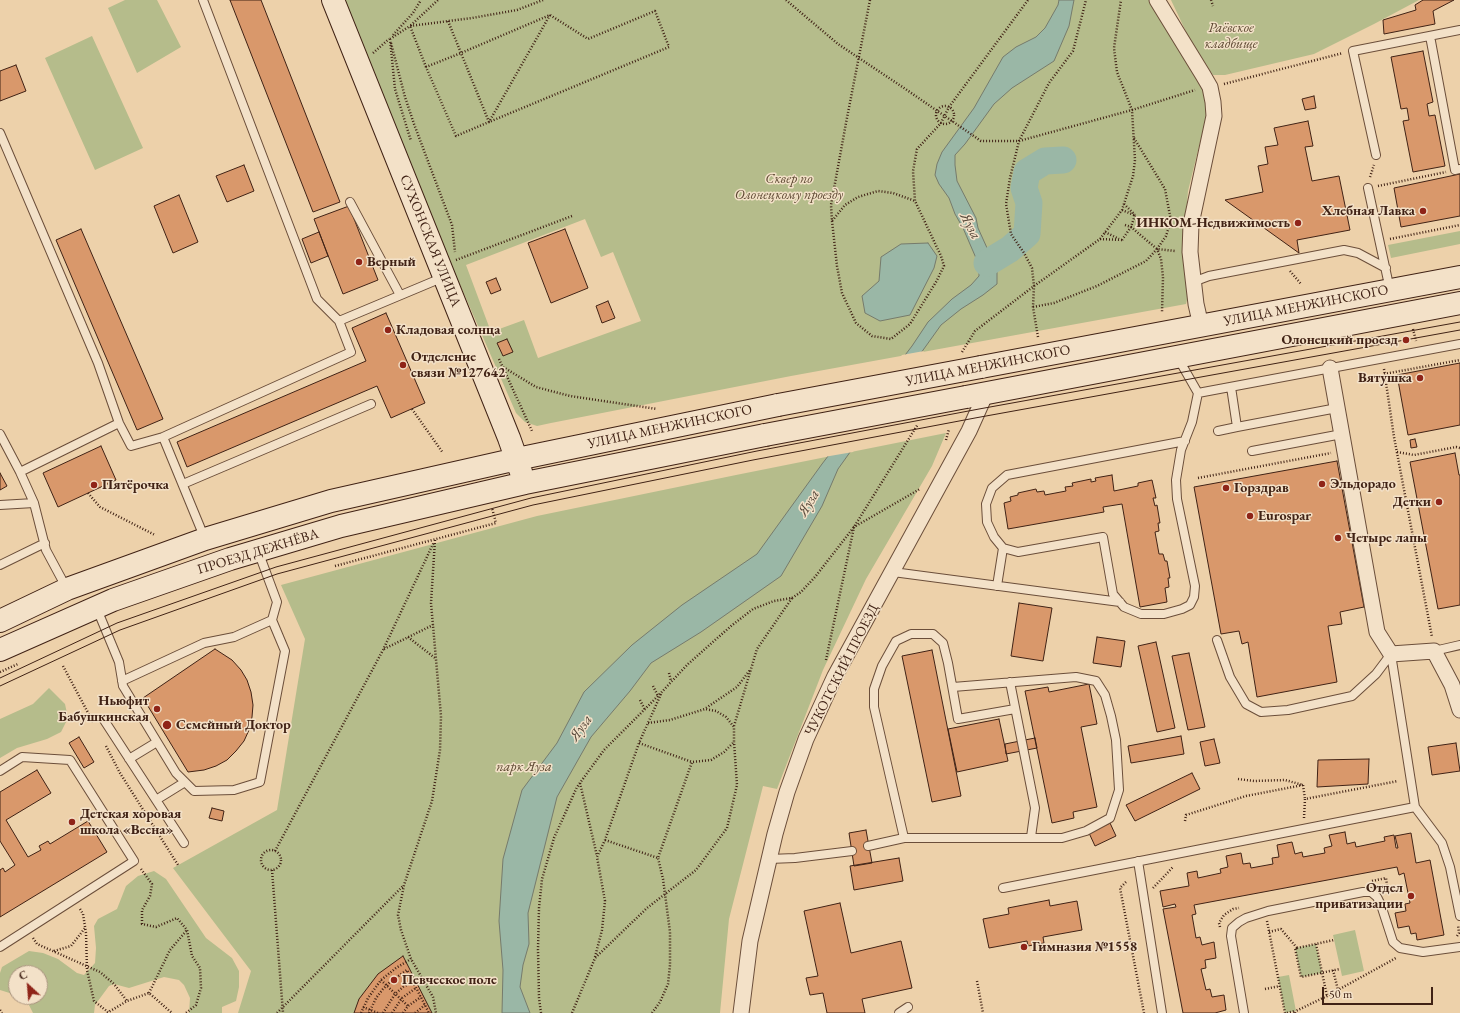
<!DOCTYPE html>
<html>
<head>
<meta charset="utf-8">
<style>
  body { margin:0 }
  #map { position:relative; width:1460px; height:1013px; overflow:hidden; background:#edd1aa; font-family:"EB Garamond",serif }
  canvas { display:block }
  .north { position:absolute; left:8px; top:965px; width:40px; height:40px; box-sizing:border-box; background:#f3e1c8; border:1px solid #ab9580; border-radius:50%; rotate:334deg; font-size:11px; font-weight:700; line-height:16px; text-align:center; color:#402215 }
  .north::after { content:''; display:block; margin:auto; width:14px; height:18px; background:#8f2418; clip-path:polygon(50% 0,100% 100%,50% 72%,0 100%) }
  .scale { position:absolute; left:1322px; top:987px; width:111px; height:18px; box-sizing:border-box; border:2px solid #402215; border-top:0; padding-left:5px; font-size:12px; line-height:14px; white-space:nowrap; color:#402215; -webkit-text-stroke:3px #f3e1c8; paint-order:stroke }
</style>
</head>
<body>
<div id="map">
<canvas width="1460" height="1013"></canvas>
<div class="north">С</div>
<div class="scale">50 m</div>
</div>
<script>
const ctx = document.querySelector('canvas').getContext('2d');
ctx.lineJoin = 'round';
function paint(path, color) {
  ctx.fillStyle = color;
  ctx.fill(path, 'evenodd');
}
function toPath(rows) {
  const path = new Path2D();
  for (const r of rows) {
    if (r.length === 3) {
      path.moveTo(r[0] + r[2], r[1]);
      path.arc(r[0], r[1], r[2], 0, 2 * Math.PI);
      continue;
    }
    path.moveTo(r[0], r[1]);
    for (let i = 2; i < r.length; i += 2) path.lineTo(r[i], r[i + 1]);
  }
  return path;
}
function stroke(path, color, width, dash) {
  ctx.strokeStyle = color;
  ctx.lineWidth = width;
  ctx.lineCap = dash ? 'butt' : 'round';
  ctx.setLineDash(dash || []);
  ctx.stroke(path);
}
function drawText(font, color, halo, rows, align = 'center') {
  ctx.font = font + ' "EB Garamond",serif';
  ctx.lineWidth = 3;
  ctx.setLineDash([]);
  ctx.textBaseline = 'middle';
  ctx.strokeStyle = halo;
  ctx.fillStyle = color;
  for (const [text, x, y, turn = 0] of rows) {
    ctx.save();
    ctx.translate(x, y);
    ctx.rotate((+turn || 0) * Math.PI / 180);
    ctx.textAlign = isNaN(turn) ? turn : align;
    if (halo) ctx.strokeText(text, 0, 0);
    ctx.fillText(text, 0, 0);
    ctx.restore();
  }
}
paint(toPath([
  [125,0,157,0,181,47,137,73,108,8],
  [345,0,1151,0,1202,85,1208,110,1188,191,1184,239,1188,296,1186,304,791,376,551,423,537,426,525,422,516,413,437,232],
  [585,219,601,257,613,252,641,321,538,358,524,320,491,332,466,265],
  [1171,0,1419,0,1374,24,1314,54,1225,75,1213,75,1189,38],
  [92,36,143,148,95,170,45,58],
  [1460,231,1460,244,1391,258,1388,245],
  [946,433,932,466,866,579,823,670,777,789,763,786,729,919,720,1013,238,1013,251,971,173,868,277,810,305,639,281,585,537,516,736,475],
  [49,688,65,704,68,718,61,732,47,739,17,748,0,758,0,719,33,704],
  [154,871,166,879,206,938,232,958,239,971,239,987,236,1001,222,1007,222,1013,189,1013,190,998,184,985,179,980,164,977,129,988,114,984,109,986,95,1005,94,1013,33,1013,26,999,21,997,40,997,40,973,16,973,16,995,0,990,0,973,2,967,29,951,43,953,58,959,77,973,84,975,95,963,96,948,94,926,98,919,117,909,126,886,138,876],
  [1355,930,1364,971,1342,976,1333,935],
  [1316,944,1322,973,1301,977,1295,948],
  [1289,975,1296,1011,1285,1013,1278,977]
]), '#b5bc8b');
const water = toPath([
  [1059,0,1074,0,1069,26,1054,61,1012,88,994,104,965,144,955,155,955,165,957,181,976,218,978,228,997,270,997,284,983,295,961,309,941,325,838,469,822,506,781,576,701,632,651,663,630,691,591,737,557,797,528,913,529,944,523,965,520,987,530,1013,502,1013,503,970,499,921,503,859,522,790,557,743,584,692,632,645,682,605,757,554,822,464,912,346,928,322,952,299,971,285,979,276,979,265,963,228,955,214,949,198,939,184,935,175,937,164,942,152,974,108,1003,57,1016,47,1036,37,1045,28,1058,5,1059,0],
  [928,243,937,256,934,268,910,315,880,321,865,313,862,296,879,281,881,257,901,244,928,243]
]);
paint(water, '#9ab7a6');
stroke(water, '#767b6c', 1);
paint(toPath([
  [924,351,853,452,824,457,902,355]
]), '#edd1aa');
stroke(toPath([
  [987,263,1010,249,1027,234,1029,203,1024,188,1027,172,1045,161,1063,160]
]), '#9ab7a6', 27);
const building = toPath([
  [230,0,261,0,340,202,313,212,230,0],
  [1423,0,1454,0,1433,11,1435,24,1384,34,1383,20,1416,10,1415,5,1423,0],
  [1423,51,1433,102,1427,104,1429,116,1435,115,1445,166,1413,172,1403,121,1409,120,1407,108,1401,109,1391,57,1423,51],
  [16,65,26,91,0,101,0,71,16,65],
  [1314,96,1316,108,1305,110,1302,99,1314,96],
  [1308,121,1313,146,1305,147,1312,181,1339,176,1350,230,1297,240,1299,253,1225,200,1263,192,1258,166,1268,164,1265,147,1278,145,1274,128,1308,121],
  [244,165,254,191,227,202,216,176,244,165],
  [1460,174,1460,216,1401,227,1394,188,1460,174],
  [179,195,198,242,173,253,154,206,179,195],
  [349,206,378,280,343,294,314,219,349,206],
  [81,229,163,419,137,430,56,240,81,229],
  [565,229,588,288,551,303,528,243,565,229],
  [319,232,328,256,311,263,302,239,319,232],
  [496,278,501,290,491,294,486,282,496,278],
  [608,301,615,318,602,323,596,306,608,301],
  [386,313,425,403,391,418,377,386,187,467,177,442,366,361,352,328,386,313],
  [507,339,513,352,503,356,497,343,507,339],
  [1460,363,1460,425,1408,435,1397,375,1460,363],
  [1415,439,1417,447,1411,448,1410,440,1415,439],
  [101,446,116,480,58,507,43,473,101,446],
  [1455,453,1459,475,1460,475,1460,605,1438,609,1410,462,1455,453],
  [1337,461,1364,607,1340,612,1342,624,1328,626,1337,682,1257,697,1248,642,1242,644,1239,631,1221,634,1194,487,1337,461],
  [0,473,7,486,0,490,0,473],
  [1112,475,1114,491,1138,486,1138,483,1152,480,1156,498,1153,498,1155,506,1157,505,1160,523,1158,523,1159,531,1155,532,1159,554,1163,554,1165,561,1167,561,1170,578,1168,578,1169,587,1165,588,1167,602,1140,607,1122,504,1103,507,1104,512,1008,529,1004,503,1011,501,1010,497,1018,495,1018,493,1036,489,1037,492,1044,491,1045,495,1066,491,1065,487,1073,486,1072,483,1091,479,1091,482,1096,481,1095,478,1112,475],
  [1019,603,1052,608,1043,661,1011,656,1019,603],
  [1097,637,1125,641,1121,667,1093,663,1097,637],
  [1156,642,1175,728,1157,732,1138,646,1156,642],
  [215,649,232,660,241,670,247,680,251,692,253,705,252,717,249,730,244,741,236,751,227,760,216,766,204,770,188,772,143,698,215,649],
  [932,650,961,796,932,802,902,656,932,650],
  [1189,653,1205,727,1188,730,1172,656,1189,653],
  [1089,684,1097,724,1081,727,1097,807,1073,812,1074,818,1052,823,1025,691,1048,687,1049,692,1089,684],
  [999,719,1008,761,957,772,948,729,999,719],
  [1181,736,1184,754,1131,763,1128,746,1181,736],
  [79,737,94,762,84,768,69,743,79,737],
  [1035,738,1037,748,1006,754,1005,744,1035,738],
  [1214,739,1220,763,1205,766,1200,742,1214,739],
  [1456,743,1460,771,1432,775,1428,747,1456,743],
  [1369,759,1368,784,1317,787,1318,760,1369,759],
  [37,770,51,793,6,820,28,857,41,850,39,846,48,841,50,844,88,821,107,852,0,917,0,870,3,868,5,872,15,865,0,841,0,792,37,770],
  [1192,773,1200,789,1135,821,1126,805,1192,773],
  [212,808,224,811,222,821,209,818,212,808],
  [1110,823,1116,836,1095,846,1089,833,1110,823],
  [866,830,872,863,854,866,849,833,866,830],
  [1345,832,1347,844,1355,842,1356,847,1385,841,1384,837,1394,835,1396,848,1398,848,1395,836,1411,833,1416,863,1430,860,1444,935,1417,940,1416,933,1411,934,1409,926,1398,928,1395,913,1406,911,1405,904,1410,903,1404,873,1399,875,1397,867,1194,905,1196,914,1192,915,1196,938,1200,937,1202,945,1214,942,1216,958,1205,960,1206,968,1201,969,1206,990,1210,989,1212,997,1224,995,1226,1010,1215,1013,1183,1013,1163,909,1176,907,1175,904,1163,907,1160,891,1189,886,1187,873,1197,871,1198,878,1221,873,1220,869,1228,867,1226,856,1241,853,1243,864,1250,863,1251,868,1273,864,1272,858,1279,857,1277,845,1292,842,1295,854,1302,852,1303,857,1325,853,1324,848,1332,846,1329,835,1345,832],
  [899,858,903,881,854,890,850,866,899,858],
  [1049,900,1050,906,1077,901,1082,930,1043,937,1044,943,1028,946,1027,941,989,948,983,919,1009,914,1008,908,1049,900],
  [840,903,851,953,901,941,912,988,862,999,865,1013,827,1013,823,993,810,995,806,978,818,976,804,911,840,903],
  [403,956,432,1013,354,1013,359,999,378,974,403,956]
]);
paint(building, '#d9986b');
stroke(building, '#402215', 1);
const lane = toPath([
  [203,0,317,299,339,321],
  [1430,36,1455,170,1460,169],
  [0,133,98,363,119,423,131,446,163,437,205,539],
  [1376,155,1353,51,1460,30],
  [1368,188,1390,290],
  [350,202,400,295],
  [1193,282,1209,276,1344,250,1358,253,1386,268],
  [1178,358,1198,393,1192,422,1181,450,1176,480,1177,499,1195,586,1194,597,1190,605,1182,609,1164,614,1141,614,1124,607,1113,594,1103,537,1018,552,1003,548,994,537,987,522,986,504,992,488,1007,475,1185,441],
  [1231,387,1237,427,1337,408],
  [1198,393,1460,344],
  [1218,431,1237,427],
  [0,434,20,472,34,503,46,550,67,589],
  [163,437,351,352,339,321,444,277],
  [1252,451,1342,434],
  [20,472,119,423],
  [183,484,371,404],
  [0,505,34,503],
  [0,565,45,543],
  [893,572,1120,602],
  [997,586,1003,548],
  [97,609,119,662,123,686,176,773,194,791,234,790,260,782,285,651,272,620,277,602,258,551],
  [1217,640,1230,677,1246,704,1261,712,1288,710,1352,696,1376,674,1391,654],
  [1434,651,1460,645],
  [1391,654,1415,807,1442,843,1450,867,1460,916],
  [122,681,204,643,234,637,272,620],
  [1010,682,1035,808,1031,837],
  [104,720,184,843],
  [129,759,157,742],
  [0,771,22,757,70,760,134,861,0,947],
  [156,800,185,782],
  [904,838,874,707,874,689,882,666,896,641,911,634,933,634,943,643,948,663,958,719,1015,709],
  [868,846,904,838,1062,838,1086,831,1110,818,1119,790,1116,740,1111,716,1105,695,1096,681,1076,677,953,687],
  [769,859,795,858,852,851],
  [1138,861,1162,1013],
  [1003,888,1415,807],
  [899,1013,908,1007],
  [1244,1013,1231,936,1232,928,1239,922,1246,918,1268,911,1363,892,1371,892,1377,897,1381,905,1393,942,1400,948,1423,952,1460,947]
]);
const street = toPath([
  [1157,0,1203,75,1210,87,1213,102,1214,116,1191,224,1190,252,1196,304,1201,326],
  [1330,368,1377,632,1391,654,1434,651,1452,685,1460,710],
  [741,1013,750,941,775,834,787,792,806,739,835,676,969,431,986,393]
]);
const secondary = toPath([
  [333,0,509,438,521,472],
  [981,367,1460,277],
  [966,397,1460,303],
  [0,621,67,589,205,539,331,501,517,459,778,405],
  [0,650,113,600,230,559,341,526,525,483,765,435]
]);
stroke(lane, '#6b4e3a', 10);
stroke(street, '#6b4e3a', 17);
stroke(secondary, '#402215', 24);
stroke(toPath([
  [786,0,838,44,904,88,981,141,1019,141,1132,110,1195,90],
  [870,0,846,123,831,205,832,221,845,205,858,197,878,191,893,193,915,201],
  [1211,0,1213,6],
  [448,21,461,53,489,122,669,47,655,11,588,39,550,15,461,53,426,67,456,136,489,122,550,15],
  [393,35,413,13,421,0],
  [390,39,395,89,411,141],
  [390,39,410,26,472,18,517,10,543,0],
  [391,43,405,97,414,124,452,225,455,252],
  [373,53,389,39],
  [426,67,410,26,438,0],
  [1224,84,1343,53],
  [945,115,9],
  [1134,138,1165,189,1171,221,1166,236,1157,249,1161,259,1163,277,1162,312],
  [1370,177,1374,165],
  [1378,186,1446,172],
  [1124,204,1135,215],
  [1122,210,1134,215],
  [832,221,837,266,842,293,856,323,872,336,891,339,910,324,936,282,944,266,941,256,915,201,913,171,917,149,941,123,949,107,1028,0],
  [1125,225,1131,227,1157,249,1175,251],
  [1105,232,1119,239],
  [1100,239,1122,240],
  [1390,239,1460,225],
  [1122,240,1131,227,1135,215],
  [456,260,572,216],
  [1290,271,1301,284],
  [1033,307,1054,303,1097,286,1146,261,1157,249],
  [1413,329,1416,341],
  [1038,337,1033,307,1034,286,1032,268,1024,253,1011,234,1006,204,1010,178,1019,141,1049,83,1073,51,1086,0],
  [962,352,975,331,1034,286,1100,239,1122,210,1133,176,1135,160,1132,110,1117,72,1114,48,1121,0],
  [499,359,532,431],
  [503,367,536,387,570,396,657,409],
  [1384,369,1394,437,1432,637],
  [1384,374,1460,360],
  [412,409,443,453],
  [946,440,949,429],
  [1397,452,1414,455,1456,447,1460,448],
  [1198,478,1331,453],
  [88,493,100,507,155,535],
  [435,540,431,603,441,716,440,750,432,801,404,885,398,915,401,930,411,959,433,997,436,1013],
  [335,566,496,523,492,508],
  [408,637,435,658],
  [384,649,433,625],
  [826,660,854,527,920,489],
  [63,666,93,722],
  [0,672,18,664],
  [669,673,671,681],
  [653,686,658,696],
  [640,700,645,710],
  [706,708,737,687,750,670],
  [648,723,670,720,705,709,716,711,726,717,734,727,734,742,724,752,711,760,692,762],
  [734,726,757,649,792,598],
  [106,746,120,773,178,865],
  [1238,779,1254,781,1285,780,1303,785,1305,799],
  [580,783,597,856],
  [1304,818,1305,799,1398,781],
  [1185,821,1186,815,1246,796,1303,785],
  [605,840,658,858,692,762,639,743],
  [271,860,10],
  [275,851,383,650,434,542],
  [141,869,152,884,150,896,142,910,142,924,156,927,177,918,187,930,192,956,200,968,201,988,196,1005,186,1013],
  [272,870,283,1013],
  [1372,881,1386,878,1388,892],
  [1126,882,1120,888,1144,1013],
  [1153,888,1173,867],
  [80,909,83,914,86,933,87,970,94,1001,108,1012],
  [1267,921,1285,1013],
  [1220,927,1219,923,1224,915,1233,909,1239,908],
  [1269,932,1281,929,1297,948],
  [1457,936,1459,933,1458,925],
  [33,938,37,944,100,972,114,984,127,1001],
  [1316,944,1327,996],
  [1297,948,1295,948,1301,977,1340,969],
  [1297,948,1334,940],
  [54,951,71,946,85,928],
  [595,957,602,930,605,901,597,857,605,840,639,743,661,694],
  [1333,970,1338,990],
  [381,980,408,1006],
  [977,981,983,1013],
  [1265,989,1280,986],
  [149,993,170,950,187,930],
  [363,1007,378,1013],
  [0,1010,2,1013],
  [107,1013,127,1001,149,993,172,1013],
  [277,1013,403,886],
  [361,1013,368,998,381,980,396,968,411,959],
  [369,1013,376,998,383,989,390,982,407,970,429,1013],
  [383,1013,395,994,403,987,421,977],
  [392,1013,402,998,416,988],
  [403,1013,408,1006,421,997],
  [415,1013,425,1005],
  [541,1013,539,998,538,950,539,908,542,879,554,838,577,787,604,750,658,696,688,664,731,626,753,609,774,601,792,598,801,592,815,577,854,527,918,424],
  [572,1013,595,958,647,908,696,870,727,828,737,785,734,742],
  [652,1013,660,1002,668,984,670,965,670,932,663,879,658,858],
  [1287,1013,1295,1011],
  [1295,1013,1296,1011,1327,996,1396,958]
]), '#402215', 2.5, [1, 2]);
stroke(lane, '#f3e1c8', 8);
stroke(street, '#f3e1c8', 15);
stroke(secondary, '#f3e1c8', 22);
stroke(toPath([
  [0,678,117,623,276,567,531,498,757,451,979,409,1460,322],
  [0,686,120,630,277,574,533,505,753,460,975,418,1460,330]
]), '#402215', 1);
const secondaryBridge = toPath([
  [778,405,981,367],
  [765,435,966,397]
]);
stroke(secondaryBridge, '#402215', 24, []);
stroke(secondaryBridge, '#f3e1c8', 22);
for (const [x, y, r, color] of [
  [1423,211,4,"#8f2418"],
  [1298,223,4,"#8f2418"],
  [359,262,4,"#8f2418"],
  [388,330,4,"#8f2418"],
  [1406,340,4,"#8f2418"],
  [403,365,4,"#8f2418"],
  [1420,378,4,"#8f2418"],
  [1322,484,4,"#8f2418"],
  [94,485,4,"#8f2418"],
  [1226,488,4,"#8f2418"],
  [1439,502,4,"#8f2418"],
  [1250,516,4,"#8f2418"],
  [1338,538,4,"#8f2418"],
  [157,709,4,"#8f2418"],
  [167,725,5,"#8f2418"],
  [72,822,4,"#8f2418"],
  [1411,896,4,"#8f2418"],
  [1024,947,4,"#8f2418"],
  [394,980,4,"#8f2418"]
]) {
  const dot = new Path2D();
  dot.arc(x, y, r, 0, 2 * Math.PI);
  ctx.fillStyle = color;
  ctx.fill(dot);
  stroke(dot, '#f3e1c8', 1.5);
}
drawText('italic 14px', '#5d4832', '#f3e1c8', [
  ["Раёвское",1231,28],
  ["кладбище",1231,44],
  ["Сквер по",789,179],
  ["Олонецкому проезду",789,195],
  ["парк Яуза",524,767]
]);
drawText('bold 14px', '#402215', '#f3e1c8', [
  ["Хлебная Лавка",1415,211,"right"],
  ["ИНКОМ-Недвижимость",1290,223,"right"],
  ["Верный",367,262],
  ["Кладовая солнца",396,330],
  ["Олонецкий проезд",1398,340,"right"],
  ["Отделение",411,357],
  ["связи №127642",411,373],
  ["Вятушка",1412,378,"right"],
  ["Эльдорадо",1330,484],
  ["Пятёрочка",102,485],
  ["Горздрав",1234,488],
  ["Детки",1431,502,"right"],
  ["Eurospar",1258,516],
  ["Четыре лапы",1346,538],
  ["Ньюфит",149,701,"right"],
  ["Бабушкинская",149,717,"right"],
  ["Семейный Доктор",176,725],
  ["Детская хоровая",80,814],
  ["школа «Весна»",80,830],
  ["Отдел",1403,888,"right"],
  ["приватизации",1403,904,"right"],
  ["Гимназия №1558",1032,947],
  ["Певческое поле",402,980]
], 'left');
drawText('14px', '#402215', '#f3e1c8', [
  ["СУХОНСКАЯ УЛИЦА",430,241,68],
  ["УЛИЦА МЕНЖИНСКОГО",1306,306,-11],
  ["УЛИЦА МЕНЖИНСКОГО",988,366,-11],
  ["УЛИЦА МЕНЖИНСКОГО",670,427,-12],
  ["ПРОЕЗД ДЕЖНЁВА",258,552,-17],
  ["ЧУКОТСКИЙ ПРОЕЗД",842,670,-63]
]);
drawText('italic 15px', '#564739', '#f3e1c8', [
  ["Яуза",970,226,62],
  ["Яуза",809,503,-59],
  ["Яуза",581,728,-54]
]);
</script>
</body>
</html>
